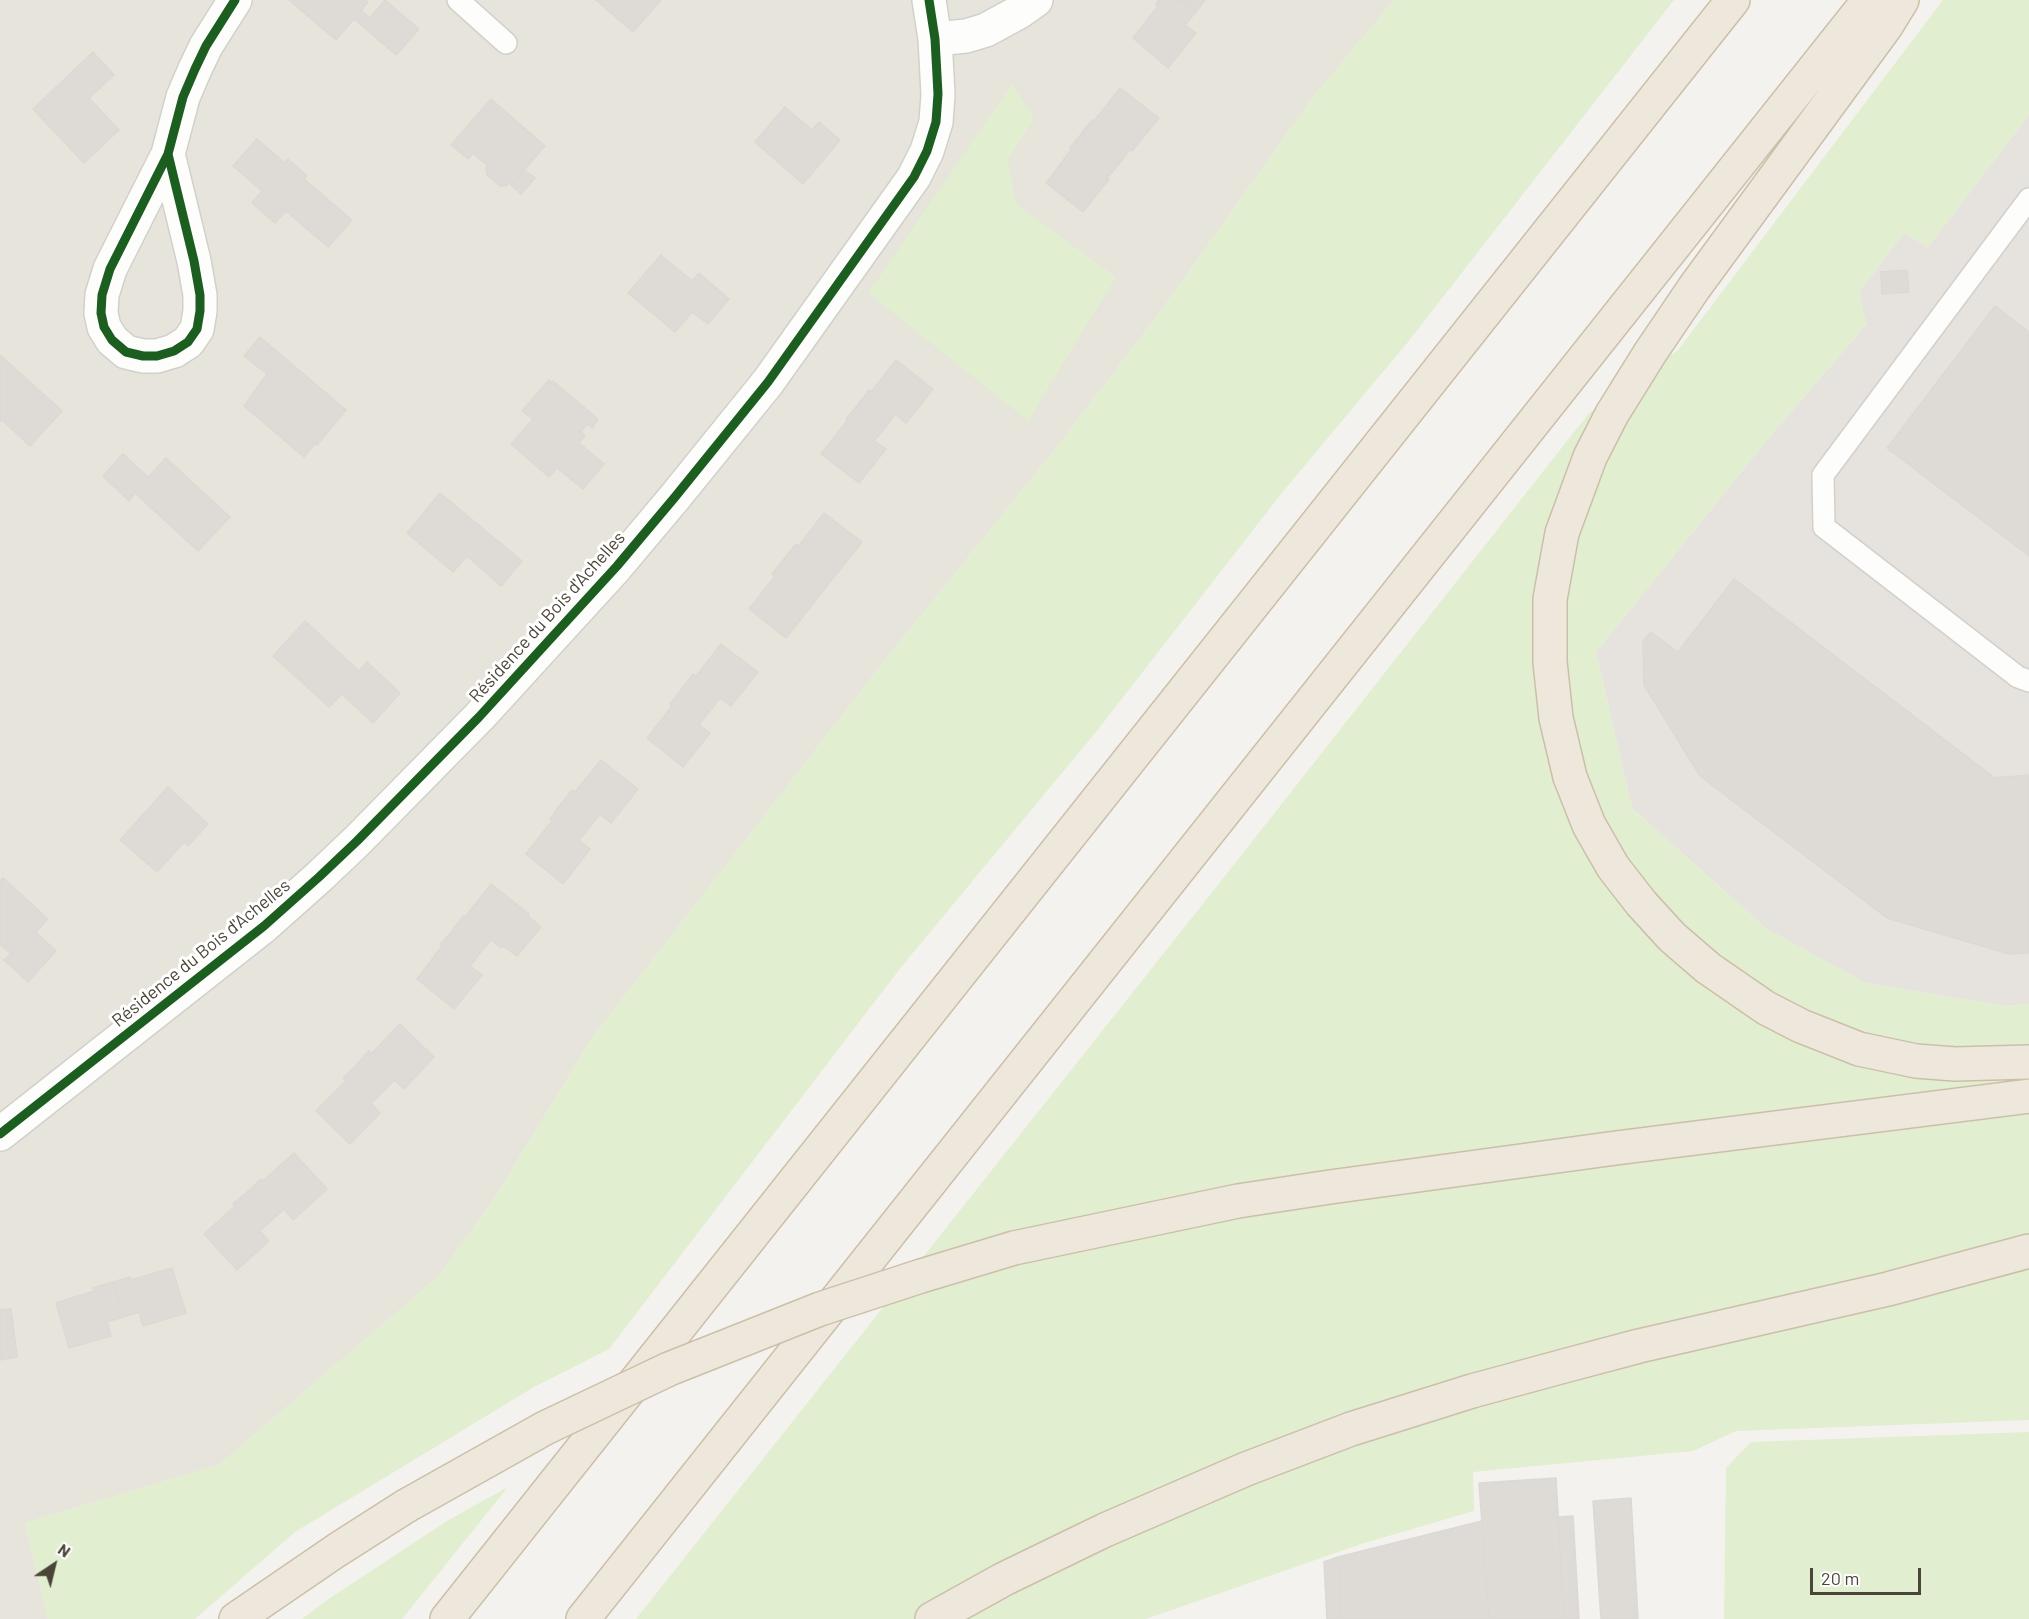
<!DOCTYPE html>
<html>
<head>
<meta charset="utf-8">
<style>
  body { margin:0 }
  #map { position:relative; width:2029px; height:1619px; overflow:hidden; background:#f4f2ee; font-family:Barlow,sans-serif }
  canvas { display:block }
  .north { position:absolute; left:24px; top:1535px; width:60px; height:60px; -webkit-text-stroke:4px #fff; paint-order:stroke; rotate:35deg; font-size:16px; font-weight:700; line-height:24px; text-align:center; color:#4b4439 }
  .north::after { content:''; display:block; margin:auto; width:21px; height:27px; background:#4b4439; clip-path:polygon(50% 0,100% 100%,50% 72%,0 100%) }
  .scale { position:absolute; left:1810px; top:1568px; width:111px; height:27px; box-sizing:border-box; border:3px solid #4b4439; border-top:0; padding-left:8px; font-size:18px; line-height:21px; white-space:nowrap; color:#4b4439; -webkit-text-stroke:4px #fff; paint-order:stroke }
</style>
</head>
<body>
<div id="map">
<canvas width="2029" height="1619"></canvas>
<div class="north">N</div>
<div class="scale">20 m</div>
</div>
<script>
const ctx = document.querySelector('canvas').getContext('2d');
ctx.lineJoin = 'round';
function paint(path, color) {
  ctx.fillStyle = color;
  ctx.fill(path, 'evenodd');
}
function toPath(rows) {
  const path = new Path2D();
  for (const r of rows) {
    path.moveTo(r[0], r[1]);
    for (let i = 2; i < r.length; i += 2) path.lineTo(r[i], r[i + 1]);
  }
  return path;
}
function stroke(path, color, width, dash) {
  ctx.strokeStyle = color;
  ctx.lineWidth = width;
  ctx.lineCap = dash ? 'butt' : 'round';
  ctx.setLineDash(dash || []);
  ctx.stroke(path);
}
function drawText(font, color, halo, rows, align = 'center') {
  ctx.font = font + ' Barlow,sans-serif';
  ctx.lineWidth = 6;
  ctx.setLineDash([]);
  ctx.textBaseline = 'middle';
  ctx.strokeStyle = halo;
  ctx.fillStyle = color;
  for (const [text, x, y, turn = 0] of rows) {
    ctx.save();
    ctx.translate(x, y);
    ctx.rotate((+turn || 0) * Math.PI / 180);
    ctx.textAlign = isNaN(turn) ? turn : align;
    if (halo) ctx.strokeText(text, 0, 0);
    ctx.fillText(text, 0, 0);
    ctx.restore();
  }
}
paint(toPath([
  [0,0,1394,0,1311,100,1163,308,1053,452,886,659,592,1038,496,1196,438,1277,219,1465,25,1523,48,1619,0,1619]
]), '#e7e4dc');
paint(toPath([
  [2029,115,2029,1004,2007,1006,1865,983,1767,929,1632,808,1596,652,1772,434,1866,325,1859,292,1904,233,1928,247]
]), '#e6e2de');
paint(toPath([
  [1394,0,1674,0,1408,342,1281,494,1096,732,902,966,609,1349,534,1387,295,1532,195,1619,48,1619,25,1523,219,1465,438,1277,496,1196,592,1038,886,659,1053,452,1163,308,1311,100],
  [1943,0,2029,0,2029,115,1928,247,1904,233,1859,292,1866,325,1772,434,1596,652,1632,808,1767,929,1865,983,2007,1006,2029,1004,2029,1420,1736,1431,1693,1451,1473,1472,1474,1511,1361,1544,1146,1619,636,1619,1225,876,1589,413,1678,350],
  [1012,84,1034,118,1008,160,1016,204,1116,277,1028,421,868,293],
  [2029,1432,2029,1619,1724,1619,1726,1468,1751,1442],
  [508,1487,402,1619,302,1619,330,1598,447,1521]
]), '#e1eecf');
const building = toPath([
  [289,0,365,0,368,2,361,11,370,18,385,0,419,29,396,55,354,19,336,40,289,0],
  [596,0,661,0,633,32,596,0],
  [1159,0,1181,0,1196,12,1185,25,1196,33,1168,68,1133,38,1158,6,1156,4,1159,0],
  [1181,0,1205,0,1196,12,1181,0],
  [93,52,114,75,89,98,119,130,84,163,33,109,93,52],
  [1120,88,1159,118,1132,151,1130,149,1119,164,1081,134,1092,120,1094,121,1120,88],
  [491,99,545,146,511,185,509,183,506,186,500,186,487,175,486,168,488,166,473,153,468,159,451,145,491,99],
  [785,107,812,130,819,122,840,140,803,184,755,142,785,107],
  [1081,134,1119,164,1107,178,1109,179,1083,212,1046,183,1071,150,1070,148,1081,134],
  [257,139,285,163,288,159,307,176,304,179,352,220,328,247,286,211,275,223,252,203,262,191,233,166,257,139],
  [524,170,535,178,521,194,511,185,524,170],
  [661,255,692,281,699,273,729,299,708,324,692,312,675,332,628,293,661,255],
  [1907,270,1909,292,1882,294,1881,272,1907,270],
  [1995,306,2029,332,2029,556,1887,448,1995,306],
  [260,337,346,410,317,445,288,422,277,434,244,406,267,374,244,356,260,337],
  [0,355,62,411,30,446,2,420,0,422,0,355],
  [896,360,933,389,906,423,895,414,885,428,857,406,869,390,871,392,896,360],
  [549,380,551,383,553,381,598,419,592,428,587,424,581,432,585,435,579,443,604,464,583,489,557,468,549,477,511,444,533,419,522,411,549,380],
  [857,406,885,428,874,441,886,449,859,483,821,454,847,421,846,419,857,406],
  [288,422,315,444,304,457,277,434,288,422],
  [123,454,148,477,166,458,230,517,198,551,135,493,129,501,103,476,123,454],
  [440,493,522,561,501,586,467,556,453,572,407,533,440,493],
  [824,513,862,542,823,591,784,559,796,544,798,547,824,513],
  [784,559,823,591,786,638,749,609,775,576,772,574,784,559],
  [1734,579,1995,778,2029,775,2029,953,2009,954,1887,918,1700,776,1644,685,1643,641,1651,632,1678,652,1734,579],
  [305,621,359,671,367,662,400,693,373,723,342,694,329,707,273,656,305,621],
  [721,644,758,672,731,706,720,698,709,712,681,690,693,674,696,676,721,644],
  [681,690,709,712,699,725,710,733,683,767,647,738,672,706,670,704,681,690],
  [601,760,638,789,611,823,600,814,589,828,560,805,572,790,575,792,601,760],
  [168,787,208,824,188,846,184,842,157,872,120,840,168,787],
  [560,805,589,828,579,840,590,849,563,884,526,854,552,821,550,819,560,805],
  [3,878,48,919,36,932,56,951,28,982,4,960,11,954,0,944,0,881,3,878],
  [491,884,529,914,528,916,541,927,517,956,503,946,501,948,491,940,480,953,452,931,463,916,465,917,491,884],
  [452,931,480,953,470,966,482,975,454,1009,417,979,442,946,440,945,452,931],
  [400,1024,434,1057,404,1089,394,1080,382,1093,355,1066,369,1051,371,1054,400,1024],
  [355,1066,382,1093,371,1103,380,1113,350,1144,316,1111,346,1081,343,1078,355,1066],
  [294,1153,327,1189,293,1220,284,1209,272,1220,247,1192,261,1179,263,1181,294,1153],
  [247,1192,272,1220,260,1231,269,1241,237,1270,204,1234,235,1206,233,1204,247,1192],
  [172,1268,186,1313,143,1326,139,1312,123,1317,113,1282,130,1277,131,1280,172,1268],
  [113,1282,123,1317,107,1322,111,1336,69,1348,56,1303,94,1291,93,1288,113,1282],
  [11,1309,17,1357,0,1360,0,1310,11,1309],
  [1556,1478,1564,1619,1489,1619,1479,1483,1556,1478],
  [1631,1498,1638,1619,1601,1619,1593,1501,1631,1498],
  [1573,1516,1579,1619,1564,1619,1558,1517,1573,1516],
  [1482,1521,1489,1619,1341,1619,1338,1557,1482,1521],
  [1338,1557,1341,1619,1327,1619,1324,1562,1338,1557]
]);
paint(building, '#dedbd6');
stroke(building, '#dcd9d4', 1.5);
const lane = toPath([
  [458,0,506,43],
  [2029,199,1823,475,1824,527,2018,677,2029,681]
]);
const street = toPath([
  [935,39,966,36,986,30,1019,12,1036,0],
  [168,154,194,261,200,295,200,311,197,329,188,342,174,351,157,356,143,356,126,352,112,340,104,327,101,313,102,295,110,269,168,154,183,97,195,69,206,46,235,0],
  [0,1134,264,926,319,877,357,841,479,717,617,566,675,497,768,382,914,177,927,151,936,122,938,94,935,39,929,0]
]);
const highway = toPath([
  [1902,0,1886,26,1694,288,1650,353,1612,414,1590,457,1562,533,1550,599,1550,662,1556,718,1570,777,1589,825,1613,867,1641,903,1672,937,1708,968,1766,1008,1801,1026,1859,1049,1916,1061,1955,1064,2029,1062],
  [1014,1248,1238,1201,1330,1187,1616,1148,2029,1096],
  [236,1619,337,1550,406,1506],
  [447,1619,1733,0],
  [583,1619,1869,0],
  [932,1619,1004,1579,1105,1530,1246,1469,1351,1429,1472,1391,1564,1366,1639,1346,1888,1289,2029,1251]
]);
stroke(lane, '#d2d0cb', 24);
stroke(street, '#d2d0cb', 36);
stroke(highway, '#ccbfa9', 36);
stroke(lane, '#fdfdfc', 21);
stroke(street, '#fdfdfc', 33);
stroke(highway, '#ede8db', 33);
const highwayBridge = toPath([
  [406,1506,545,1428,669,1369,820,1309,921,1276,1014,1248]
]);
stroke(highwayBridge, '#ccbfa9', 36, []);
stroke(highwayBridge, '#ede8db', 33);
stroke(toPath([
  [168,154,194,261,200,295,200,311,197,329,188,342,174,351,157,356,143,356,126,352,112,340,104,327,101,313,102,295,110,269,168,154,183,97,195,69,206,46,235,0],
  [0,1134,264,926,319,877,357,841,479,717,617,566,675,497,768,382,914,177,927,151,936,122,938,94,935,39,929,0]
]), '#1b5e20', 9);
drawText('18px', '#4b4439', '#fff', [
  ["Résidence du Bois d'Achelles",547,617,-48],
  ["Résidence du Bois d'Achelles",201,953,-39]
]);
</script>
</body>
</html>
